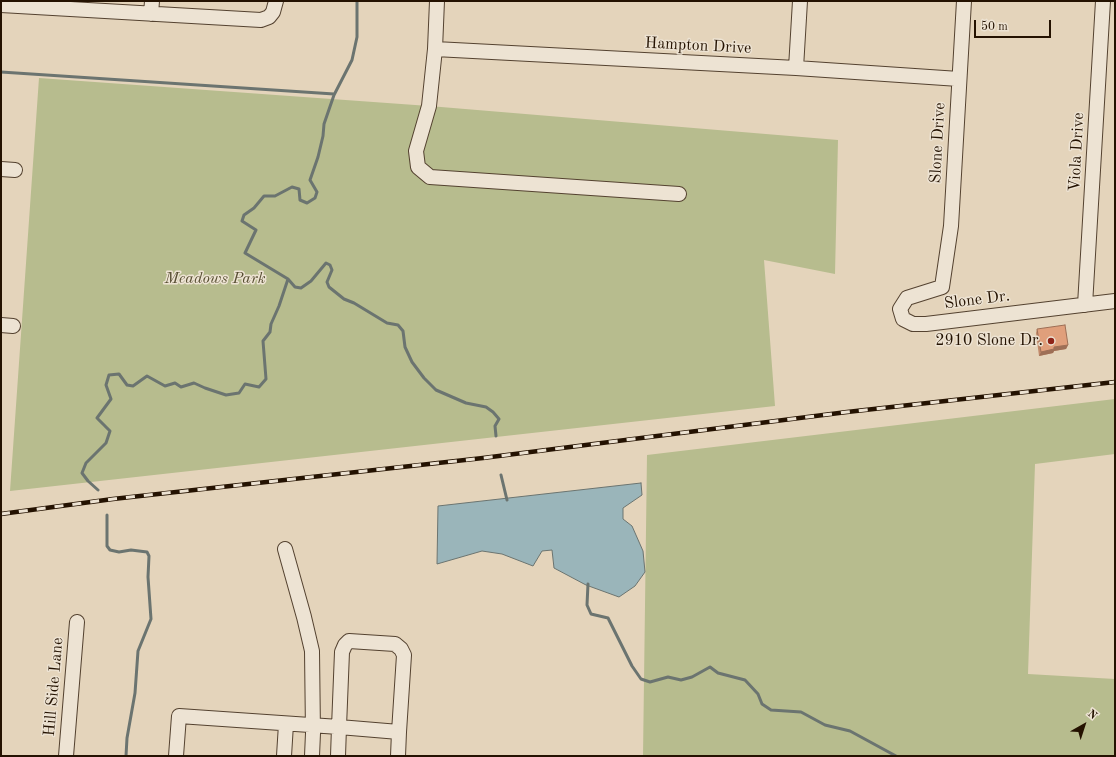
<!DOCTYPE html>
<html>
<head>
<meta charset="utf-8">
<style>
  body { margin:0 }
  #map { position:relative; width:1116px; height:757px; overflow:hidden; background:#e4d4bb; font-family:"Old Standard TT",serif }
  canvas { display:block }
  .frame { position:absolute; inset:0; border:2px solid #241201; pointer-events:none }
  .north { position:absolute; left:1064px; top:705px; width:40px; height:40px; -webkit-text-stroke:3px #ede3d3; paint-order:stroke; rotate:39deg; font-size:11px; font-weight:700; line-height:16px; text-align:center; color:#241201 }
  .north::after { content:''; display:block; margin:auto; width:14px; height:18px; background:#241201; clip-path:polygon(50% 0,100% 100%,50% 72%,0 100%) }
  .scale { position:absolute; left:974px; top:20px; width:77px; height:18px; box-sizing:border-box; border:2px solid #241201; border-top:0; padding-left:5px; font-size:12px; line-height:14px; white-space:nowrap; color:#241201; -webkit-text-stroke:3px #ede3d3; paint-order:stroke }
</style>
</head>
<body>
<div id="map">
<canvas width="1116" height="757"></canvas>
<div class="frame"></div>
<div class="north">N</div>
<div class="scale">50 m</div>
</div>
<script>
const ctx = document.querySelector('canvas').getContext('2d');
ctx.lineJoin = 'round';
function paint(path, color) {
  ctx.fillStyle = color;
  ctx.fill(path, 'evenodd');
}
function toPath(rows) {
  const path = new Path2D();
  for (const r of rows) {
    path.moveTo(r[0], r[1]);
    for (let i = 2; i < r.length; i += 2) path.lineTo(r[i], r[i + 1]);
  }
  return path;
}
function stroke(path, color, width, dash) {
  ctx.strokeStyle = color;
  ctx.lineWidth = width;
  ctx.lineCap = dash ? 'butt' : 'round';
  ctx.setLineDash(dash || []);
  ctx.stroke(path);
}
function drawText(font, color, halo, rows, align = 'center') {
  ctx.font = font + ' "Old Standard TT",serif';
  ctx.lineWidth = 3;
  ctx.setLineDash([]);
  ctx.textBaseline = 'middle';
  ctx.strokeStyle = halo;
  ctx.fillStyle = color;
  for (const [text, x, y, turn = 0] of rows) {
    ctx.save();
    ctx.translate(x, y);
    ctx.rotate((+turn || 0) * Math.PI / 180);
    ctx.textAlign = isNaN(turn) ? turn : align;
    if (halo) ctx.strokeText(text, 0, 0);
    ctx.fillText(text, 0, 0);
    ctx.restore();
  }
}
paint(toPath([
  [39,78,429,106,838,140,835,274,764,260,775,406,10,491],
  [1115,399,1115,454,1035,464,1028,674,1115,679,1115,756,643,756,647,455]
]), '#b7bc8e');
const water = toPath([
  [641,483,642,495,623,508,623,519,632,526,643,551,645,572,635,586,619,597,586,585,554,568,552,550,542,551,533,566,502,554,482,551,437,564,438,506,641,483]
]);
paint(water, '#9ab5ba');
stroke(water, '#6b7470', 1);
stroke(toPath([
  [357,1,357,37,352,60,334,95,324,124,323,136,318,157,310,180,317,192,315,198,307,203,300,200,299,189,292,187,275,196,264,196,254,208,244,215,242,221,256,230,245,253,288,279,295,287,301,288,311,281,326,263,330,265,332,270,327,282,329,287,344,299,354,303,387,323,398,325,403,331,405,347,412,362,424,378,436,390,466,403,486,407,493,412,499,419,495,426,496,436],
  [1,72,334,94],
  [501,475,507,500],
  [98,490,88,481,82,473,86,463,106,443,110,431,97,418,111,399,106,385,109,375,119,374,127,385,133,386,147,376,165,386,175,383,181,387,194,383,205,388,226,395,239,393,245,384,259,387,266,379,263,341,270,332,271,324,279,306,288,279],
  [107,515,107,546,110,550,119,552,131,550,147,552,149,556,148,577,151,619,138,651,135,693,127,738,126,756],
  [588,584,587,605,591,614,608,618,632,666,641,679,650,682,668,677,681,680,692,677,710,667,718,673,745,680,758,694,762,704,771,710,801,712,825,725,850,731,896,756]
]), '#6b7470', 3);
const minor = toPath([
  [437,1,435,49,429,106,416,151,418,167,430,177,679,194],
  [964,1,951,226,942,287,907,298,900,309,903,319,913,324,926,324,1115,301],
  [1,5,261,20,269,17,273,12,276,1],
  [151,14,152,1],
  [435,49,796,68,959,79],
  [796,68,800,1],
  [1,169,15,170],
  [1085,305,1103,1],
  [1,325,13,326],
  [285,549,304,617,312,651,313,733,312,756],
  [66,756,77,622],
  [176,756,179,716,339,727,399,732,404,655,401,649,395,644,349,641,345,645,342,652,339,727,338,756],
  [284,756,286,724],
  [398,756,399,732]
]);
stroke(minor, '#544230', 16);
stroke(minor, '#ede3d3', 14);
const rail = toPath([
  [1,514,113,499,483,458,847,412,1115,382]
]);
stroke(rail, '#241201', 4.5);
stroke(rail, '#ede3d3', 3, [9]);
paint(toPath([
  [1037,329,1068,345,1066,349,1054,351,1053,353,1039,356,1036,333]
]), '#c1896a');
paint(toPath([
  [1068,345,1066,349,1054,351,1053,353,1039,356,1041,352,1054,347]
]), '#9d6f56');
const building = toPath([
  [1065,325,1068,345,1054,347,1054,349,1041,352,1037,329,1065,325]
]);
paint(building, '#e09f7b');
stroke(building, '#9d6f56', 1);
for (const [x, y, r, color] of [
  [1051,341,4,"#8f2418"]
]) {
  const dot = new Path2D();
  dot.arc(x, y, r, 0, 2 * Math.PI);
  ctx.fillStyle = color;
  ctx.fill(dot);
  stroke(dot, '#ede3d3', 1.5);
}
drawText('16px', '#241201', '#ede3d3', [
  ["Hampton Drive",698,46,3],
  ["Slone Drive",938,143,-87],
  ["Viola Drive",1077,152,-87],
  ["Slone Dr.",977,300,-7],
  ["Hill Side Lane",54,687,-85]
]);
drawText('italic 16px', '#574e32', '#ede3d3', [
  ["Meadows Park",215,279]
]);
drawText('16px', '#241201', '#ede3d3', [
  ["2910 Slone Dr.",1043,341]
], 'right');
</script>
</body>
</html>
